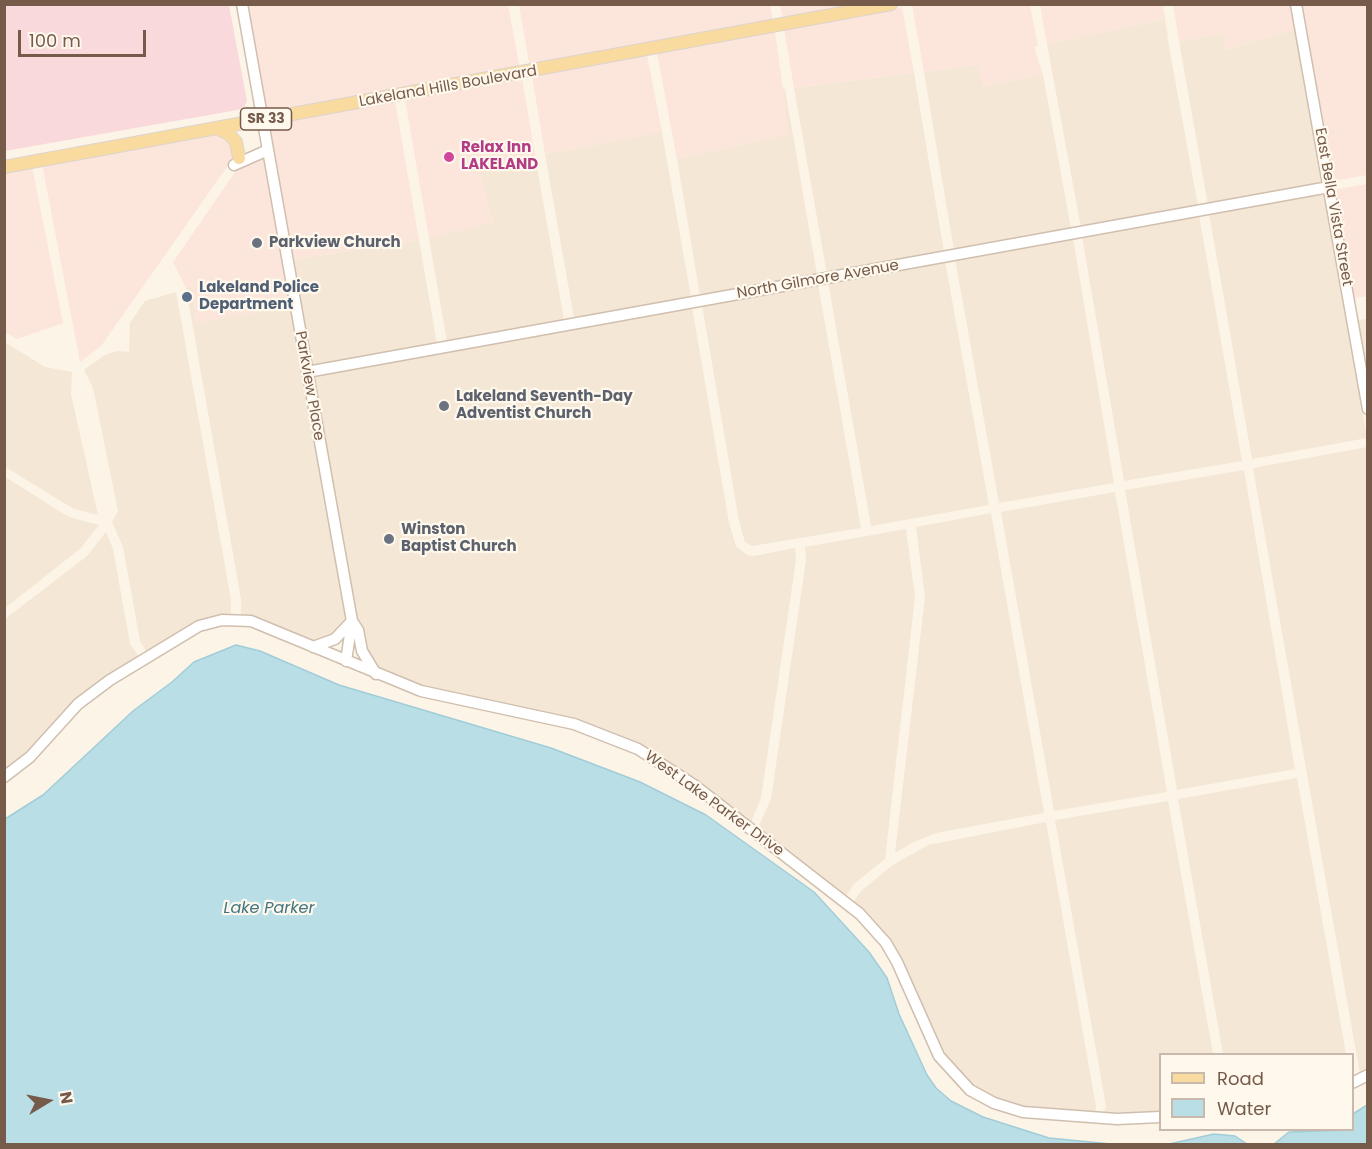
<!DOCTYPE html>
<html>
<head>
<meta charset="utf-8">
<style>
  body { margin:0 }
  #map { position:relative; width:1372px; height:1149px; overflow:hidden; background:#fcf4e6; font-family:Poppins,sans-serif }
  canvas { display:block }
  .frame { position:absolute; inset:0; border:6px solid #765b4b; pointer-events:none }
  .legend { position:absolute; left:1159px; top:1053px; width:195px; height:78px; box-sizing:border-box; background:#fff8ed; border:2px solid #c8b9ac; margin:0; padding:8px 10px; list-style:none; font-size:18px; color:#765b4b }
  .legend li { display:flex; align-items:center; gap:12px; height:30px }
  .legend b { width:30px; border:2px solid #c8b9ac }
  .north { position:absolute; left:18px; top:1071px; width:60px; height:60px; -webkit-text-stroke:4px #fff8ed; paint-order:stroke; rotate:80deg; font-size:16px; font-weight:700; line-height:24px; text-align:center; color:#765b4b }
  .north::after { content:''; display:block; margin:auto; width:21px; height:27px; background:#765b4b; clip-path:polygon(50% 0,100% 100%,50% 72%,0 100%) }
  .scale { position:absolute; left:18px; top:30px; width:128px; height:27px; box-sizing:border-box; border:3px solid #765b4b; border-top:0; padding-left:8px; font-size:18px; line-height:21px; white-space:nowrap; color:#765b4b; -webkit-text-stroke:4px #fff8ed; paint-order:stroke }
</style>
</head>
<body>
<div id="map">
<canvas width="1372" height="1149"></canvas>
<div class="frame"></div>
<ul class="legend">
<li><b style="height:8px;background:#fadb9f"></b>Road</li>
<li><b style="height:16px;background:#badee6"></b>Water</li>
</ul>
<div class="north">N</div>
<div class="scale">100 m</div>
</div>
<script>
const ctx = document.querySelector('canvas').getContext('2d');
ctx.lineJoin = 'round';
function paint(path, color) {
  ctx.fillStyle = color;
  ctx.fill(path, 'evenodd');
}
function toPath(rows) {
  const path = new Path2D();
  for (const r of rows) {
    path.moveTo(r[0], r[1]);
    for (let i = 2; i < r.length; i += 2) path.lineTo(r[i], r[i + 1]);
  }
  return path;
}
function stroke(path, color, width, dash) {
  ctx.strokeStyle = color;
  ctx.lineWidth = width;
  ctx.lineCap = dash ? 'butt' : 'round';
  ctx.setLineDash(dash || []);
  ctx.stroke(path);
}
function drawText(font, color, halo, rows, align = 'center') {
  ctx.font = font + ' Poppins,sans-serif';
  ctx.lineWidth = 4.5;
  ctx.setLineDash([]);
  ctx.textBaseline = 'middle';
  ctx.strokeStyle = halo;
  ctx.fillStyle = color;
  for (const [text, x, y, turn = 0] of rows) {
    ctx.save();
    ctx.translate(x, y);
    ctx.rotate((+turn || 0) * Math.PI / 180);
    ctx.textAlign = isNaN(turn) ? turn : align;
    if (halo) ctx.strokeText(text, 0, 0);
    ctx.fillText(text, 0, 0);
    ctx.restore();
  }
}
paint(toPath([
  [1164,19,1198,206,1081,228,1047,44],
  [1296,29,1323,183,1208,205,1179,41,1225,33,1225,50],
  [978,65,983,86,1043,75,1071,229,954,250,924,72],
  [914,73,944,252,827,274,794,88],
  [781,89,785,89,817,275,700,296,677,159,789,134],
  [662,132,691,298,574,318,545,154],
  [535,156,564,320,447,342,429,238,493,222,479,170],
  [1324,192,1367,438,1252,459,1209,213],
  [1199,215,1242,461,1124,481,1082,236],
  [1073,238,1114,483,999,503,955,259],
  [419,240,437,344,311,366,292,260],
  [945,261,989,505,871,526,828,282],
  [818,284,861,528,752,546,745,542,739,521,702,305],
  [193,286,196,323,290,306,289,300,346,618,332,635,313,642,271,623,241,616,241,599,186,288],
  [176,292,231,600,231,615,197,622,147,652,140,641,123,547,112,522,118,511,93,388,84,370,105,355,117,351,129,352,130,323,145,301],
  [692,307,729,523,736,546,747,555,754,556,795,548,796,560,761,798,751,822,675,766,626,738,575,720,422,687,381,671,367,649,356,618,312,375],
  [1367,319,1367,379,1358,320],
  [5,342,45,367,72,372,71,394,98,515,74,509,5,467],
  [1367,447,1368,1069,1360,1074,1253,468],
  [1244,470,1295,769,1177,790,1125,490],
  [5,477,69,517,99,525,80,549,5,608],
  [1115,492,1167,792,1054,811,1001,512],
  [991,513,1044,813,936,833,912,843,895,853,925,597,916,527],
  [906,529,915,597,885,859,854,884,846,896,758,828,771,799,806,560,805,547],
  [106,532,113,549,130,644,139,657,107,676,75,701,27,754,5,772,5,619,87,556],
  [1297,778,1346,1054,1223,1054,1178,799],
  [1168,801,1213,1054,1160,1054,1160,1113,1104,1114,1106,1106,1055,820],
  [1046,822,1096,1107,1095,1113,1024,1108,996,1099,973,1086,951,1066,937,1043,908,974,890,941,853,902,862,890,893,865,928,845]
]), '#f4e7d5');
paint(toPath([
  [248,4,508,5,520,69,267,115],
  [780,4,868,5,783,20],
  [519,5,770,5,773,22,530,68],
  [912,5,1030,5,1038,46,1034,47,1043,75,982,86,978,65,924,72],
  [1040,5,1163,5,1169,43,1163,19,1047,44],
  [1173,5,1291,5,1296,29,1224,50,1225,33,1179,41],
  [1301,5,1367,5,1367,175,1333,181],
  [902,7,914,73,794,88,784,29],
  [775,31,789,134,677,159,657,53],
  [647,55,662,132,545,154,532,76],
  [522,78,535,156,480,170,493,222,429,238,405,99],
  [395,101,419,240,292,260,268,123],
  [214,133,225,137,232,144,234,157,101,346,80,362,42,164],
  [264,156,290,306,196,324,193,287,186,288,173,262,238,168],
  [32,166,63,323,17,339,5,332,4,171],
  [1367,184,1367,296,1354,298,1334,190]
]), '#fce5da');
paint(toPath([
  [5,4,229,5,247,101,243,109,5,151]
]), '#fad9dc');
const water = toPath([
  [236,645,260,651,339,685,551,748,640,782,706,815,814,892,869,952,887,978,899,1014,927,1075,936,1088,951,1101,983,1117,1049,1138,1111,1144,5,1144,5,819,43,795,133,711,172,682,194,662,236,645],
  [1367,1105,1367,1144,1274,1144,1289,1132,1352,1130,1353,1114,1367,1105],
  [1214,1134,1235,1136,1247,1144,1169,1144,1214,1134]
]);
paint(water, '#badee6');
stroke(water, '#a1cdd8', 1.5);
const tertiary = toPath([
  [242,4,352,621,346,661],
  [1296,4,1368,409],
  [234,165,268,150],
  [307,372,1329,187],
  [313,647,335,639,352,621,358,630,362,651,376,674],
  [4,777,30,757,78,704,110,680,199,626,222,620,251,621,421,691,574,724,638,749,694,785,860,914,886,943,897,962,939,1056,970,1090,994,1103,1023,1112,1117,1119,1160,1117],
  [1352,1083,1368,1075]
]);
const primary = toPath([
  [216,128,229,134,236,142,239,158],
  [4,167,891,4]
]);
stroke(tertiary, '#d0bfaf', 13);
stroke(primary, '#dbd4d0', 14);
stroke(tertiary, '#fff', 10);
stroke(primary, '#fadb9f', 12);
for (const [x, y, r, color] of [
  [449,157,6,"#d1479c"],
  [257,243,6,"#6b7280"],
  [187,297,6,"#5c6f8a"],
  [444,406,6,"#6b7280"],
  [389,539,6,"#6b7280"]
]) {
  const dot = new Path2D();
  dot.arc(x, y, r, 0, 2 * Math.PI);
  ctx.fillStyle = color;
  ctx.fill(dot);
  stroke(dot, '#fff8ed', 2);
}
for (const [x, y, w] of [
  [266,119,51]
]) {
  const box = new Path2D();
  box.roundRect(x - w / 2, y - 11, w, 22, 4.5);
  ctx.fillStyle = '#fff8ed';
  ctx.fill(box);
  stroke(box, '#765b4b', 1.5);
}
drawText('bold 14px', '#765b4b', null, [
  ["SR 33",266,119]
]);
drawText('15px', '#765b4b', '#fff8ed', [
  ["Lakeland Hills Boulevard",448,87,-10],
  ["East Bella Vista Street",1333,207,80],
  ["North Gilmore Avenue",818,280,-10],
  ["Parkview Place",309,386,80],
  ["West Lake Parker Drive",714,804,36]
]);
drawText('bold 15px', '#b23c85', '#fff8ed', [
  ["Relax Inn",461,148],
  ["LAKELAND",461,165]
], 'left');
drawText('bold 15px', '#5b616d', '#fff8ed', [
  ["Parkview Church",269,243],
  ["Lakeland Seventh-Day",456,397],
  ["Adventist Church",456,414],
  ["Winston",401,530],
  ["Baptist Church",401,547]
], 'left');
drawText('bold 15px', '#4e5e75', '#fff8ed', [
  ["Lakeland Police",199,288],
  ["Department",199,305]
], 'left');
drawText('italic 16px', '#417582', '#fff8ed', [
  ["Lake Parker",269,909]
]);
</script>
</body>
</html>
